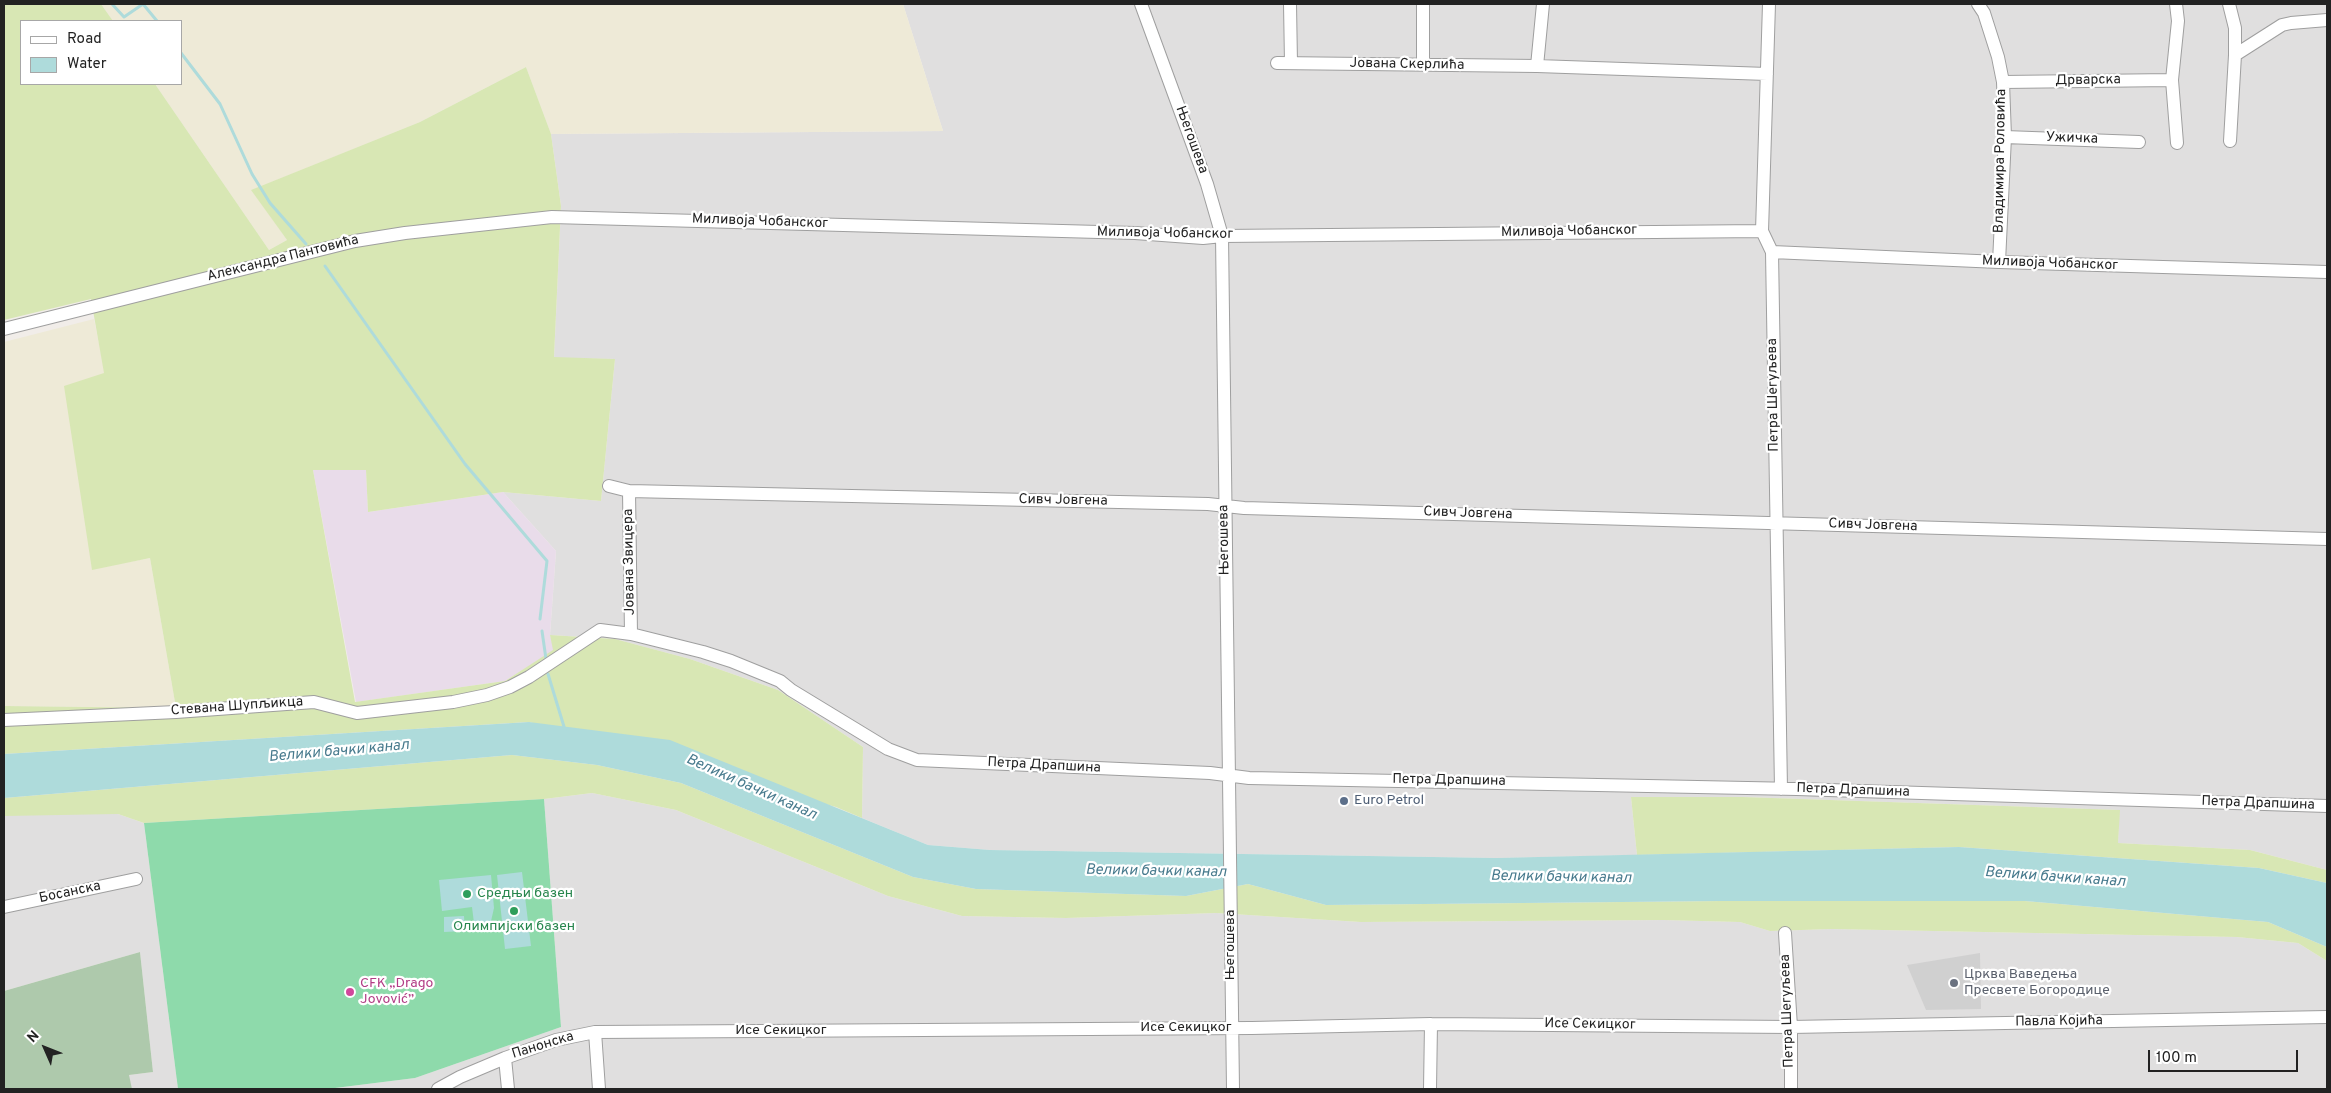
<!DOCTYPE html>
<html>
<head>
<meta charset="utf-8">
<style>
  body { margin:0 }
  #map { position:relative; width:2331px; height:1093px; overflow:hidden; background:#f1ede9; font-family:Overpass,sans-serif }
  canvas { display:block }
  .frame { position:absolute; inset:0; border:5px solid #222; pointer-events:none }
  .legend { position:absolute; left:20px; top:20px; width:162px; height:65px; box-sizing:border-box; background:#fff; border:1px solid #a7a7a7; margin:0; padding:6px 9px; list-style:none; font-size:15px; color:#222 }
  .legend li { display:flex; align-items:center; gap:10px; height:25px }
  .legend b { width:25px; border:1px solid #a7a7a7 }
  .north { position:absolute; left:20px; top:1023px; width:50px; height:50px; -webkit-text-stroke:4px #fff; paint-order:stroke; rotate:314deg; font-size:14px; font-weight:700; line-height:20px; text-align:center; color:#222 }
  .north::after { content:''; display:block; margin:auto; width:18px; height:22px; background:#222; clip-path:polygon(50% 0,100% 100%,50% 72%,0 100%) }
  .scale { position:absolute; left:2148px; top:1050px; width:150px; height:22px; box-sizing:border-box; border:2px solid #222; border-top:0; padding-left:6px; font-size:15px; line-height:18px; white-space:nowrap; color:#222; -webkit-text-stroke:4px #fff; paint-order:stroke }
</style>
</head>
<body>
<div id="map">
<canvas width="2331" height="1093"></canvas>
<div class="frame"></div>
<ul class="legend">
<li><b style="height:6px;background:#fff"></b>Road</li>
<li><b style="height:14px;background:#aedbdb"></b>Water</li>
</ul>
<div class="north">N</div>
<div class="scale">100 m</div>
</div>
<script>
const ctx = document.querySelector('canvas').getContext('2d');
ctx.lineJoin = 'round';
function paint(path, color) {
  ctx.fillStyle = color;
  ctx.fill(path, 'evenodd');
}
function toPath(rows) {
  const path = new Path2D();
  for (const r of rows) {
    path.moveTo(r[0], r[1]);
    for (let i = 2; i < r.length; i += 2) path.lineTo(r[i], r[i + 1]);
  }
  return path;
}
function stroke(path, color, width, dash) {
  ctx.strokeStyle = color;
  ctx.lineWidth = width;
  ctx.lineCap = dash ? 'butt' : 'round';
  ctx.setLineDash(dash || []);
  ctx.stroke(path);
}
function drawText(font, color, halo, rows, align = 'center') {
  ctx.font = font + ' Overpass,sans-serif';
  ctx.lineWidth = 4.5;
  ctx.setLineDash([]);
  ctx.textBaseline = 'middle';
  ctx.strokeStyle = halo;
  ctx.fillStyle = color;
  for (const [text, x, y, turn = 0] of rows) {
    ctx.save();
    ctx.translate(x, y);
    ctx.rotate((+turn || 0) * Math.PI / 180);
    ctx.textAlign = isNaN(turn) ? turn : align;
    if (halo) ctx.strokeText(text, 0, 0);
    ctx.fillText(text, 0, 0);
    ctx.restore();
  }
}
paint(toPath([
  [903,4,2327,4,2327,870,2250,850,2118,843,2119,810,1743,797,1631,797,1637,855,1496,858,990,850,928,845,862,818,863,747,778,690,690,659,615,639,550,635,556,551,503,492,601,501,615,359,554,358,561,206,551,134,943,131],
  [592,793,676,810,888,896,962,916,1066,918,1216,913,1361,922,1663,920,1740,922,1770,931,1832,929,2237,937,2298,943,2327,961,2327,1089,327,1089,415,1078,561,1027,544,799],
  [18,814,118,814,144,823,178,1089,132,1089,128,1075,153,1072,140,952,4,991,4,816]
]), '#e0dfdf');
paint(toPath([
  [366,469,368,512,503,492,556,551,550,635,554,650,505,681,356,702,313,470]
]), '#e9dcea');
paint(toPath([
  [1980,953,1981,1009,1926,1010,1907,965]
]), '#d0d0d0');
paint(toPath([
  [101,4,903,4,943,131,551,134,526,67,420,122,252,190,287,240,269,250,155,84,181,84,181,21,113,21],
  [94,319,105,373,92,569,150,558,176,708,4,706,4,342]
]), '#eeead7');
paint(toPath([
  [4,4,101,4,113,21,21,21,21,84,155,84,269,250,287,240,251,190,420,122,526,67,551,134,561,206,554,357,615,359,601,501,503,492,368,512,366,470,313,470,355,702,505,681,553,650,550,635,615,639,690,659,778,690,863,747,862,818,836,807,529,722,4,754,4,706,176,708,150,558,92,570,64,386,104,373,91,299,4,320],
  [512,755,597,765,681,783,913,877,976,889,1186,896,1248,884,1326,905,1721,901,2025,901,2268,922,2327,947,2327,961,2298,943,2237,937,1832,929,1770,931,1740,922,1663,920,1361,922,1216,913,1066,918,962,916,888,896,676,810,592,793,544,799,144,823,118,814,4,816,4,798],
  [1631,797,1743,797,2120,810,2118,843,2250,850,2327,870,2327,883,2259,868,1959,847,1637,855]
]), '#d8e7b4');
paint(toPath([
  [140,952,153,1072,129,1075,132,1089,4,1089,4,991]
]), '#aec9ac');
paint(toPath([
  [544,799,561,1027,415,1078,327,1089,178,1089,144,823]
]), '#8edaab');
paint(toPath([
  [529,722,670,740,928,845,990,850,1496,858,1959,847,2259,868,2327,883,2327,947,2268,922,2025,901,1721,901,1326,905,1248,884,1186,896,976,889,913,877,681,783,597,765,512,755,4,798,4,754],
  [522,872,531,946,505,949,497,875],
  [491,875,494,908,489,930,475,931,472,907,442,911,439,880],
  [464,916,465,931,444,932,444,917]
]), '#aedbdb');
stroke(toPath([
  [112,4,124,17,143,4],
  [143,4,157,21],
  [181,53,220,104,252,174,270,203,306,244],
  [325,266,465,464,547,561,540,619],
  [542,631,546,659],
  [548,674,565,730]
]), '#aedbdb', 3);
const minor = toPath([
  [1141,4,1207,184,1222,236,1233,1089],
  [1290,4,1291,63],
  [1423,4,1423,65],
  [1769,4,1762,231,1772,252,1781,789],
  [1978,4,1984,13,1998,57,2003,82,2005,137,1999,262],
  [2176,4,2178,21,2172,80,2177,143],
  [2229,4,2235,28,2235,55,2230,141],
  [2235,55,2282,25,2291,23,2327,20],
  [1277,63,1537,66,1767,74],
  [1537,66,1543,4],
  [2003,82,2172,80],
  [2005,137,2139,142],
  [1772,252,1999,262,2327,272],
  [4,329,355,241,405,233,552,217,1135,233,1203,238,1222,236,1762,231],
  [609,486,629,491,1208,504,1244,508,2327,539],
  [629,491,631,634],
  [4,720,176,712,314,702,357,713,453,702,487,695,510,687,529,677,600,630,631,634,703,652,731,661,780,681,791,690,888,749,917,760,1210,773,1249,778,1797,789,2327,806],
  [4,907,136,879],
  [1785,933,1791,1027,1791,1089],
  [595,1032,599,1089],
  [505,1058,508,1089],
  [438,1089,460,1077,505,1058,556,1040,595,1032,1252,1028,1431,1024,1791,1027,2327,1017],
  [1430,1089,1431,1024]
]);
stroke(minor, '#9f9f9f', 14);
stroke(minor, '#fff', 12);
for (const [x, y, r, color] of [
  [1344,801,5,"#5c6f8a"],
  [467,894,5,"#2e9e5b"],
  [514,911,5,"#2e9e5b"],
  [1954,983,5,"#6b7280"],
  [350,992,5,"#d1479c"]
]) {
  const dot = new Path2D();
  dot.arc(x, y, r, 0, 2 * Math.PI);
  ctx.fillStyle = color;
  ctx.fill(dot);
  stroke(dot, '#fff', 2);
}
drawText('14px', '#222', '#fff', [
  ["Јована Скерлића",1407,65,1],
  ["Дрварска",2088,81,-1],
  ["Ужичка",2072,139,2],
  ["Његошева",1191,140,70],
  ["Владимира Роловића",2001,161,-89],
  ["Миливоја Чобанског",760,222,2],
  ["Миливоја Чобанског",1569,232,-1],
  ["Миливоја Чобанског",1165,234,1],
  ["Александра Пантовића",283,259,-14],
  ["Миливоја Чобанског",2050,264,2],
  ["Петра Шегуљева",1774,395,-91],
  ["Сивч Јовгена",1063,501,1],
  ["Сивч Јовгена",1468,514,2],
  ["Сивч Јовгена",1873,526,2],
  ["Његошева",1225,540,-91],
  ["Јована Звицера",630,562,-91],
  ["Стевана Шупљикца",237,707,-4],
  ["Петра Драпшина",1044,766,3],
  ["Петра Драпшина",1449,781,1],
  ["Петра Драпшина",1853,791,2],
  ["Петра Драпшина",2258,804,2],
  ["Босанска",70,893,-12],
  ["Његошева",1231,945,-90],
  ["Петра Шегуљева",1788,1011,-92],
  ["Павла Којића",2059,1022,-1],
  ["Исе Секицког",1590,1025,1],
  ["Исе Секицког",1186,1028],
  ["Исе Секицког",781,1031],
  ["Панонска",543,1046,-17]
]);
drawText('14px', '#4e5e75', '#fff', [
  ["Euro Petrol",1354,801]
], 'left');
drawText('14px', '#27864d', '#fff', [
  ["Средњи базен",477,894],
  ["Олимпијски базен",514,927,"center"]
], 'left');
drawText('14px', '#5b616d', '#fff', [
  ["Црква Ваведења",1964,975],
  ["Пресвете Богородице",1964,991]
], 'left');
drawText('14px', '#b23c85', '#fff', [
  ["CFK „Drago",360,984],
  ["Jovović”",360,1000]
], 'left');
drawText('italic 15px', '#477a8d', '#fff', [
  ["Велики бачки канал",339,752,-5],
  ["Велики бачки канал",751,788,24],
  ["Велики бачки канал",1156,872,1],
  ["Велики бачки канал",1561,878,1],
  ["Велики бачки канал",2055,878,4]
]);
</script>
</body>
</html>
